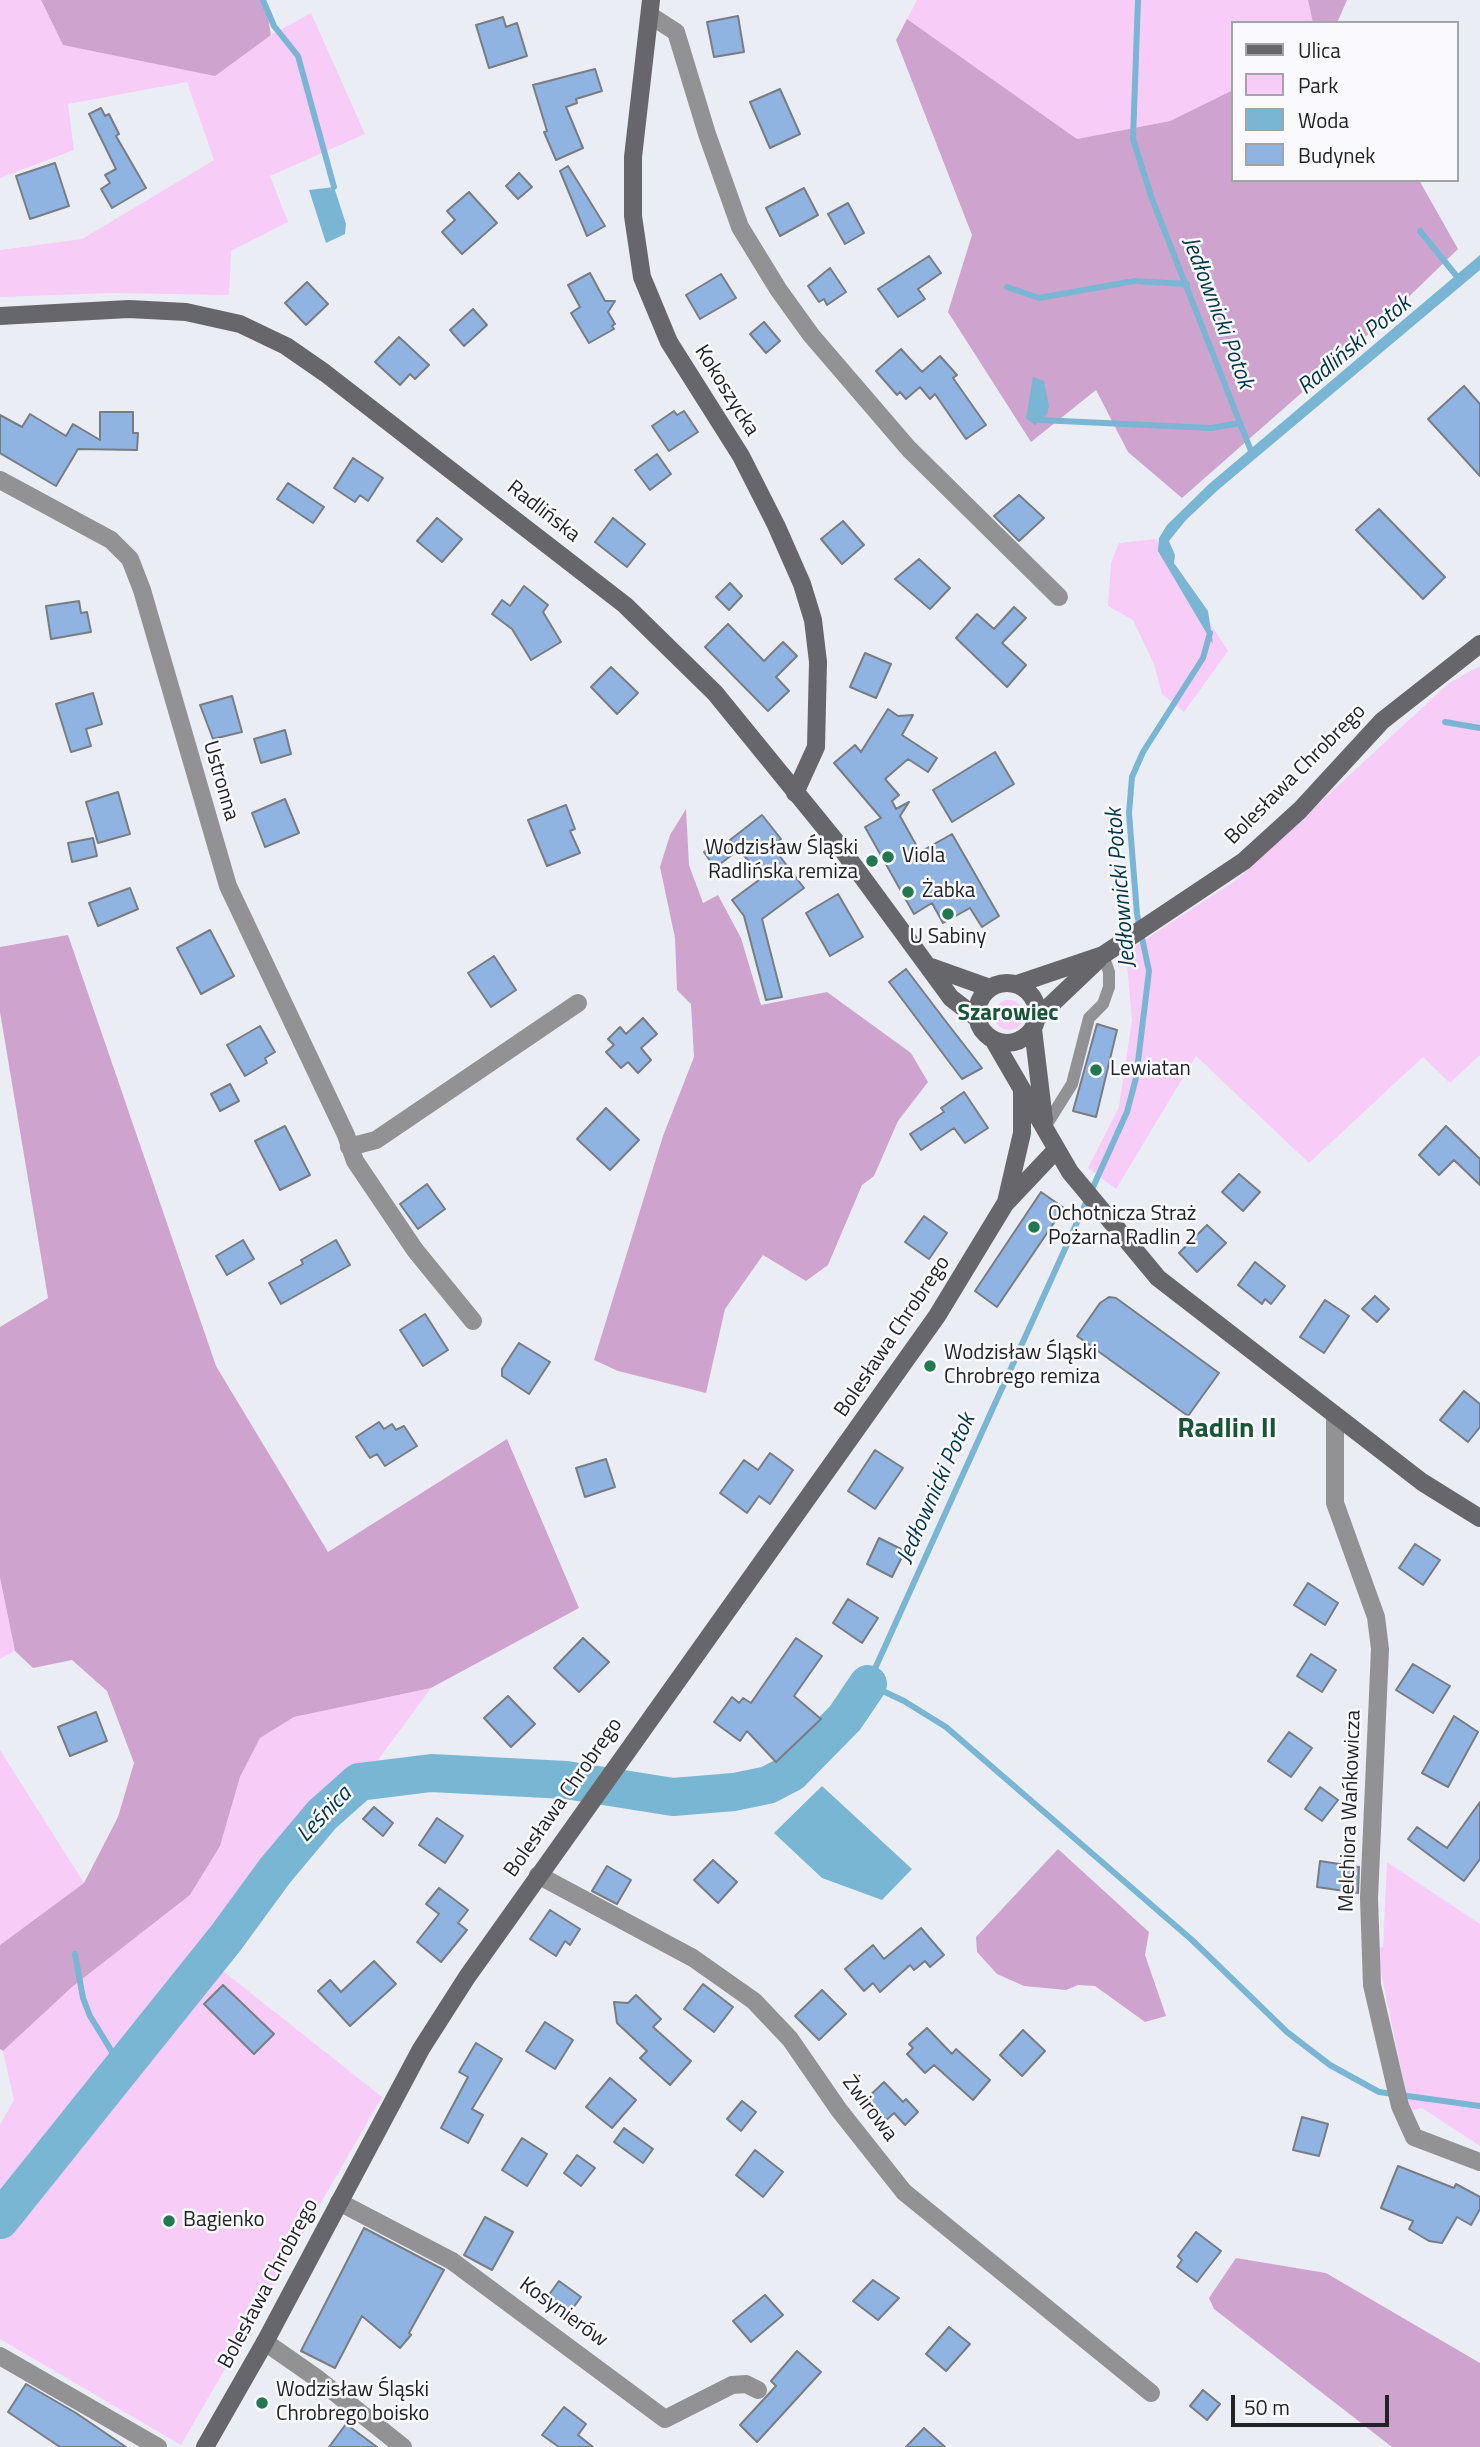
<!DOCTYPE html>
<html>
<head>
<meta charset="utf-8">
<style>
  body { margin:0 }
  #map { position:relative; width:1480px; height:2447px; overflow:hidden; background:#ebedf5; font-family:"Titillium Web",sans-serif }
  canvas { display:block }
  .legend { position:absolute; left:1231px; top:21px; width:228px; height:161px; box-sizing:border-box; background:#fafafe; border:2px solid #a4a4a8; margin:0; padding:9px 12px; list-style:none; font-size:21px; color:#222326 }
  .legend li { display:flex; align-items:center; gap:14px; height:35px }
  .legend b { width:35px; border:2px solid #a4a4a8 }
  .scale { position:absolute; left:1231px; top:2395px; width:158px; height:32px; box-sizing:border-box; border:4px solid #222326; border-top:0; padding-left:9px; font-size:21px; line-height:24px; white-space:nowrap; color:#222326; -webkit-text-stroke:5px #fafafe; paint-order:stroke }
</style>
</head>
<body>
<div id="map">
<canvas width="1480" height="2447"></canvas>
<ul class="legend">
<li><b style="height:9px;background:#67666a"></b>Ulica</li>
<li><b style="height:19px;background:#f7ccf7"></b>Park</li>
<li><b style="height:19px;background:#79b6d3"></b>Woda</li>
<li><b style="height:19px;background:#90b4e1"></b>Budynek</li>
</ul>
<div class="scale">50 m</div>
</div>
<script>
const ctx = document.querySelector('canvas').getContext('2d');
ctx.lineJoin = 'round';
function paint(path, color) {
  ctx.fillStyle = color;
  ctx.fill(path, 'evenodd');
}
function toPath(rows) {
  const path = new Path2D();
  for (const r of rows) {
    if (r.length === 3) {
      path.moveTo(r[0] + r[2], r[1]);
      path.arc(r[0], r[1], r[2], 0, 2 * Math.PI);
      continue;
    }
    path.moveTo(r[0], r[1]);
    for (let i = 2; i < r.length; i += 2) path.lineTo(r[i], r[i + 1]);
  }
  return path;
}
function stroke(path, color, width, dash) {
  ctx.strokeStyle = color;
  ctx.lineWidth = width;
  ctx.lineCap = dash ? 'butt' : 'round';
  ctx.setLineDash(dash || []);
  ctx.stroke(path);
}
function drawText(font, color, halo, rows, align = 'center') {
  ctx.font = font + ' "Titillium Web",sans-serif';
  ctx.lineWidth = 5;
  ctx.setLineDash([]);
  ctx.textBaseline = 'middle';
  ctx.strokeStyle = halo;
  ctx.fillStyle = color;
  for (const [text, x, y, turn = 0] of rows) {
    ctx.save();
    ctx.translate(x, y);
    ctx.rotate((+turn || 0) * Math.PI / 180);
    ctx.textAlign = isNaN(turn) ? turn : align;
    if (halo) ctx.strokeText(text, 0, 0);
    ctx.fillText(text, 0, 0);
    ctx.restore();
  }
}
paint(toPath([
  [0,0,41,0,63,45,271,35,311,13,365,134,270,176,288,222,231,251,229,295,112,293,0,297,0,250,82,239,214,160,187,82,68,104,74,150,0,178],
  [917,0,1308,0,1313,23,1233,23,1233,90,1170,121,1077,139,907,19],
  [1156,539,1228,651,1184,712,1162,694,1154,664,1133,620,1108,606,1111,563,1119,543],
  [1480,666,1480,1055,1450,1083,1423,1057,1309,1163,1196,1056,1116,1189,1088,1168,1119,1107,1132,1020,1126,952,1235,881,1449,683],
  [1009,1015,15],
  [0,1578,15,1651,0,1659],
  [431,1688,223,1971,382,2097,181,2445,0,2339,0,2125,14,2100,3,2051,72,1987,190,1895,220,1846,240,1777,260,1738,294,1717],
  [0,1750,84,1883,0,1945],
  [1387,1862,1480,1924,1480,2146,1422,2108,1410,2111,1376,1949,1383,1947]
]), '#f7ccf7');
paint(toPath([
  [41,0,265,0,271,35,215,76,63,45],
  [1308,0,1347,0,1337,23,1313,23],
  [907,19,1077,139,1170,121,1233,90,1233,180,1419,180,1458,249,1389,316,1182,498,1128,452,1096,390,1031,442,948,312,972,235,896,40],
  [686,809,689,865,703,903,718,895,741,938,761,1005,827,992,911,1053,928,1082,898,1121,874,1176,862,1185,828,1265,806,1281,763,1255,725,1309,706,1393,618,1371,594,1360,663,1136,694,1057,691,1004,677,990,675,938,660,867,670,835],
  [68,935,216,1366,328,1552,507,1439,579,1608,431,1688,294,1717,260,1738,240,1777,220,1846,190,1895,72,1987,3,2051,0,2049,0,1945,84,1883,118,1817,134,1763,107,1691,72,1660,33,1668,15,1651,0,1578,0,1327,48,1298,0,1012,0,947],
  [1058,1849,1149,1932,1145,1955,1166,2016,1145,2022,1095,1986,1078,1985,1066,1990,1024,1986,997,1974,977,1952,976,1937],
  [1236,2258,1326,2273,1480,2363,1480,2447,1392,2447,1214,2309,1209,2298]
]), '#cea4ce');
paint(toPath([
  [334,187,346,224,345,234,326,243,309,190],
  [1480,255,1480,270,1218,490,1186,520,1169,541,1175,555,1174,563,1208,611,1213,644,1158,551,1159,538,1167,525,1209,484],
  [1033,377,1044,381,1049,406,1047,414,1035,425,1026,418],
  [822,1786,912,1869,882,1900,822,1878,774,1833]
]), '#79b6d3');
stroke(toPath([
  [263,0,274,26,298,56,334,187],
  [1138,0,1133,139,1152,199,1253,456],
  [1420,231,1459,279],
  [1007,287,1039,298,1134,281,1187,284],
  [1040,420,1211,428,1240,423],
  [1210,633,1203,658,1143,752,1132,777,1129,813,1137,914,1149,971,1136,1078,1127,1112,868,1684,904,1701,946,1727,1192,1940,1287,2032,1330,2065,1379,2092,1480,2106],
  [1445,722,1480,728],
  [75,1954,83,1998,90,2016,122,2068]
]), '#79b6d3', 6);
stroke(toPath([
  [0,2220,226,1938,275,1871,322,1815,359,1782,431,1773,566,1780,673,1797,734,1792,768,1785,791,1773,845,1718,868,1684]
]), '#79b6d3', 38);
const building = toPath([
  [738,16,744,52,714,57,707,22,738,16],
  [503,17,506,27,517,23,527,56,489,68,476,25,503,17],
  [595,69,602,91,576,99,577,103,566,107,583,148,556,160,544,132,547,131,533,85,595,69],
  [780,89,800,134,770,148,750,102,780,89],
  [101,108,105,116,109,114,119,134,116,136,146,188,112,208,101,189,110,183,105,175,116,169,89,114,101,108],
  [55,163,69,206,30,219,16,176,55,163],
  [568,166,605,226,587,236,560,171,568,166],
  [519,173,532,187,518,199,506,186,519,173],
  [804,188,818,215,780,236,766,208,804,188],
  [469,192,497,223,462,254,442,232,455,220,447,211,469,192],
  [848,203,864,233,845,244,828,214,848,203],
  [929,256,941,273,918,289,925,299,898,317,878,289,929,256],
  [830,268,846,292,827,305,824,299,819,302,808,286,830,268],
  [590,273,605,301,615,301,608,312,615,324,612,326,614,329,589,343,571,313,580,307,568,285,590,273],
  [721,274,736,298,700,319,686,295,721,274],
  [307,282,328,304,306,325,285,303,307,282],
  [473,309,487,325,464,346,450,330,473,309],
  [764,322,780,341,766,353,750,334,764,322],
  [399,337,429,365,415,379,410,374,400,385,375,362,399,337],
  [901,349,922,372,940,356,957,375,953,378,986,425,966,439,935,394,930,399,920,387,906,399,900,392,897,395,876,371,901,349],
  [1464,386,1480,404,1480,476,1428,419,1464,386],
  [674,411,677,415,684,411,698,432,669,451,652,426,674,411],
  [100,412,133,412,133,433,138,433,137,450,78,449,56,486,0,453,0,415,22,427,30,414,66,436,73,424,100,440,100,412],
  [657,454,671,474,650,490,635,470,657,454],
  [353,458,383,478,368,501,360,495,355,502,334,488,353,458],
  [288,483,324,507,313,523,277,499,288,483],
  [1019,495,1044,518,1019,541,994,516,1019,495],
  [1379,509,1445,577,1423,599,1356,530,1379,509],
  [437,518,462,539,442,562,417,541,437,518],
  [613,518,645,544,627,567,595,542,613,518],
  [843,521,864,545,842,564,821,539,843,521],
  [919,559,950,588,930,609,895,579,919,559],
  [730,583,742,596,729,610,716,597,730,583],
  [524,586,548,605,543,612,561,642,531,660,512,629,492,614,502,600,510,606,524,586],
  [79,601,81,613,87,612,91,632,51,639,46,606,79,601],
  [1014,607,1026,618,1002,643,1026,665,1007,687,956,638,977,614,994,629,1014,607],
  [728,624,764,661,783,642,797,656,776,677,789,691,768,711,705,647,728,624],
  [865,653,891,664,876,698,850,687,865,653],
  [611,667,638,693,617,714,591,687,611,667],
  [93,693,102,724,86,729,91,746,71,752,56,704,93,693],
  [232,696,242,732,213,739,200,705,232,696],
  [888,709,898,716,913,715,902,735,937,758,928,772,908,759,885,779,899,795,892,801,896,809,909,802,900,816,920,852,952,834,999,916,982,927,970,908,943,923,932,903,914,914,865,827,881,818,834,763,855,745,861,752,888,709],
  [285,730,291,754,261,763,254,739,285,730],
  [995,752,1014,784,952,822,933,790,995,752],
  [118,792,130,834,98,843,86,802,118,792],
  [285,799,299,833,265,847,252,813,285,799],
  [566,805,575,829,570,831,580,853,547,866,528,820,566,805],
  [762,815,781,839,772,846,804,888,762,919,782,997,766,1000,744,916,732,900,763,877,730,840,762,815],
  [93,838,97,856,72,862,68,843,93,838],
  [723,839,733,854,715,868,704,852,723,839],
  [130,888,138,909,98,926,89,903,130,888],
  [838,894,863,937,830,956,806,913,838,894],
  [210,930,234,976,201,994,177,948,210,930],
  [494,956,516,990,491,1007,468,973,494,956],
  [906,969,947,1023,982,1068,962,1079,896,991,889,982,906,969],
  [643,1018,657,1034,641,1048,651,1060,638,1073,628,1062,621,1068,606,1052,614,1045,608,1039,620,1027,626,1034,643,1018],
  [1097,1024,1117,1030,1096,1117,1073,1111,1097,1024],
  [260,1026,275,1052,265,1058,267,1063,245,1076,227,1045,260,1026],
  [230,1084,239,1101,220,1111,211,1094,230,1084],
  [964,1092,988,1128,965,1143,954,1128,921,1150,910,1134,944,1112,941,1108,964,1092],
  [606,1108,639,1140,610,1170,577,1139,606,1108],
  [285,1126,310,1175,280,1190,255,1141,285,1126],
  [1446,1126,1480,1159,1480,1185,1454,1160,1439,1175,1419,1155,1446,1126],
  [1239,1174,1260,1192,1243,1211,1222,1192,1239,1174],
  [427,1184,445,1209,418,1229,400,1204,427,1184],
  [1041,1192,1064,1208,997,1307,975,1291,1041,1192],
  [924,1216,947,1233,929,1259,905,1242,924,1216],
  [1207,1225,1226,1243,1197,1272,1179,1253,1207,1225],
  [243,1240,254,1259,227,1275,216,1256,243,1240],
  [336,1240,350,1265,281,1304,269,1283,303,1264,301,1260,336,1240],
  [1255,1262,1285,1286,1271,1304,1265,1299,1262,1304,1238,1285,1255,1262],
  [1375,1296,1389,1309,1377,1322,1362,1309,1375,1296],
  [1109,1297,1116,1298,1219,1373,1188,1416,1077,1336,1100,1303,1109,1297],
  [1325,1300,1349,1316,1324,1353,1300,1337,1325,1300],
  [425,1314,448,1350,423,1366,400,1330,425,1314],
  [519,1343,550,1362,529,1394,502,1376,502,1369,519,1343],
  [1464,1391,1480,1404,1480,1427,1468,1442,1440,1420,1464,1391],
  [379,1422,384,1429,392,1424,396,1430,404,1426,417,1446,385,1466,377,1454,370,1458,356,1437,379,1422],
  [875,1450,903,1468,875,1509,848,1491,875,1450],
  [770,1453,793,1470,770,1504,759,1496,747,1513,720,1493,744,1460,758,1470,770,1453],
  [606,1459,615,1487,585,1497,576,1468,606,1459],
  [879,1538,905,1551,892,1577,867,1564,879,1538],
  [1415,1544,1440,1560,1423,1585,1399,1568,1415,1544],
  [1308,1583,1338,1603,1325,1625,1294,1605,1308,1583],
  [848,1599,878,1618,862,1643,833,1623,848,1599],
  [583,1638,609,1662,579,1692,554,1668,583,1638],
  [796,1638,822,1656,794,1696,821,1719,776,1762,747,1731,740,1741,714,1722,732,1697,739,1703,743,1698,751,1703,796,1638],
  [1311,1654,1336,1670,1322,1692,1297,1676,1311,1654],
  [1413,1664,1450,1686,1433,1713,1396,1690,1413,1664],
  [508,1696,535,1724,511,1747,484,1718,508,1696],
  [96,1712,107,1741,70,1756,58,1727,96,1712],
  [1454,1716,1478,1732,1448,1787,1422,1773,1454,1716],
  [1289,1732,1312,1748,1291,1777,1268,1761,1289,1732],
  [1320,1787,1338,1800,1322,1821,1305,1809,1320,1787],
  [1480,1802,1480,1859,1464,1881,1408,1839,1417,1827,1447,1848,1480,1802],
  [374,1807,393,1823,383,1836,363,1819,374,1807],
  [437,1818,463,1836,445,1863,419,1845,437,1818],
  [713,1860,737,1882,718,1903,694,1880,713,1860],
  [1320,1861,1359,1867,1358,1893,1317,1887,1320,1861],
  [607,1866,631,1880,617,1904,592,1891,607,1866],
  [439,1888,468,1910,458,1923,467,1930,441,1962,417,1942,439,1914,426,1904,439,1888],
  [550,1910,580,1929,570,1945,565,1941,556,1956,530,1939,550,1910],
  [921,1928,944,1955,930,1967,925,1961,914,1970,910,1965,880,1992,873,1983,864,1991,845,1969,873,1945,884,1959,921,1928],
  [374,1961,396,1984,350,2026,318,1991,330,1980,341,1992,374,1961],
  [703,1984,733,2007,714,2032,684,2009,703,1984],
  [223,1985,274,2034,254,2054,204,2004,223,1985],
  [822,1990,846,2014,819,2040,795,2016,822,1990],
  [636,1995,661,2019,653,2027,691,2061,670,2085,640,2058,647,2051,617,2023,614,2002,628,2003,636,1995],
  [545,2022,573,2040,555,2069,526,2051,545,2022],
  [927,2028,952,2054,956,2049,990,2080,973,2100,934,2065,925,2073,907,2054,913,2048,909,2044,927,2028],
  [1023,2030,1045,2051,1022,2076,1000,2055,1023,2030],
  [476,2043,502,2059,472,2109,483,2115,468,2143,441,2128,468,2077,459,2072,476,2043],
  [610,2078,636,2100,612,2128,586,2107,610,2078],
  [884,2082,903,2102,906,2099,918,2112,905,2125,894,2113,882,2124,862,2103,884,2082],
  [742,2101,756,2112,741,2131,727,2119,742,2101],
  [1302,2117,1328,2124,1319,2156,1293,2150,1302,2117],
  [624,2128,653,2149,643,2163,614,2142,624,2128],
  [522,2138,547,2154,527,2186,502,2170,522,2138],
  [755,2150,783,2172,763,2197,736,2175,755,2150],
  [577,2155,595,2168,581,2186,564,2173,577,2155],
  [1398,2166,1454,2188,1456,2184,1480,2197,1480,2209,1471,2225,1457,2217,1442,2243,1429,2241,1409,2229,1413,2221,1381,2208,1398,2166],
  [485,2217,513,2232,492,2270,464,2255,485,2217],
  [364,2228,444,2270,409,2333,411,2335,400,2348,362,2316,335,2368,301,2351,364,2228],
  [1196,2232,1221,2251,1197,2282,1177,2267,1182,2260,1178,2256,1196,2232],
  [873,2280,899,2298,878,2320,853,2301,873,2280],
  [559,2281,581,2297,565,2319,543,2303,559,2281],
  [765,2295,783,2315,751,2342,733,2321,765,2295],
  [949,2327,970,2344,946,2371,926,2354,949,2327],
  [797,2351,821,2372,757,2442,740,2425,776,2386,771,2381,797,2351],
  [26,2384,76,2413,126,2447,60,2447,8,2412,26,2384],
  [1203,2390,1220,2404,1207,2420,1190,2406,1203,2390],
  [564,2407,586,2424,578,2435,593,2447,559,2447,542,2435,564,2407],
  [346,2424,377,2447,329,2447,346,2424],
  [924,2428,945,2447,906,2447,924,2428]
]);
paint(building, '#90b4e1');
stroke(building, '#787d83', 2);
stroke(toPath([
  [1045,1127,1072,1084,1089,1018,1103,1004,1109,987,1109,972,1103,955]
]), '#929194', 12);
stroke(toPath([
  [651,16,676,32,707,134,740,227,778,289,811,335,909,449,1059,597],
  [0,480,111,540,130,559,142,590,228,886,346,1135,355,1161,415,1250,473,1321],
  [349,1147,376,1140,578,1003],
  [1335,1417,1335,1503,1376,1617,1380,1649,1369,1898,1372,1985,1400,2106,1414,2137,1480,2162],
  [538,1875,693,1958,754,2001,790,2039,839,2110,904,2192,1151,2393],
  [339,2202,452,2261,665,2419,732,2385,746,2384,758,2390],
  [265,2342,318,2379,403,2447],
  [0,2356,158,2447]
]), '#929194', 18);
stroke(toPath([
  [651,0,633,157,633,216,642,277,669,342,741,456,776,525,802,584,813,620,818,662,816,747,795,793],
  [0,316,129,309,186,312,240,324,286,346,325,373,625,605,715,693,838,844,951,998,977,1018],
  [931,967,990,988],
  [1007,1013,30],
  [1017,984,1103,955,1244,861,1300,810,1382,721,1480,644],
  [1037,1018,1098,960],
  [1033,1029,1044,1120],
  [994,1041,1070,1172,1158,1278,1422,1482,1480,1518],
  [1006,1202,1022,1133,1022,1089],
  [205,2447,265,2342,421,2049,467,1977,937,1316,1005,1204,1056,1150]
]), '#67666a', 18);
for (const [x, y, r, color] of [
  [888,857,7,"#217a4f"],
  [872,861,7,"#217a4f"],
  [908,892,7,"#217a4f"],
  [948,914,7,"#217a4f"],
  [1096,1070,7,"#217a4f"],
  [1034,1227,7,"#217a4f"],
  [930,1366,7,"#217a4f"],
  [169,2221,7,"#217a4f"],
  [262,2403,7,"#217a4f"]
]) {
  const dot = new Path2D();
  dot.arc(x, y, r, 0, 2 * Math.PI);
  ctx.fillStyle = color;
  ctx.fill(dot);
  stroke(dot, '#fafafe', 2.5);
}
drawText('21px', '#222326', '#fafafe', [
  ["Kokoszycka",726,391,58],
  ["Radlińska",543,512,38],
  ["Bolesława Chrobrego",1296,775,-45],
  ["Ustronna",220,781,74],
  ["Bolesława Chrobrego",893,1337,-56],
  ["Bolesława Chrobrego",564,1798,-55],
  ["Melchiora Wańkowicza",1351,1811,-88],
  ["Żwirowa",869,2109,53],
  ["Bolesława Chrobrego",269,2284,-62],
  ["Kosynierów",563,2313,36]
]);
drawText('21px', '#222326', '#fafafe', [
  ["Wodzisław Śląski",858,849,"right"],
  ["Radlińska remiza",858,873,"right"],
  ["Viola",902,857],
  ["Żabka",922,892],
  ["U Sabiny",948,938,"center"],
  ["Lewiatan",1110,1070],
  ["Ochotnicza Straż",1048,1215],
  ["Pożarna Radlin 2",1048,1239],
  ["Wodzisław Śląski",944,1354],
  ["Chrobrego remiza",944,1378],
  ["Bagienko",183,2221],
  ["Wodzisław Śląski",276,2391],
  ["Chrobrego boisko",276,2415]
], 'left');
drawText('italic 23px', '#00354a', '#fafafe', [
  ["Jedłownicki Potok",1217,313,69],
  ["Radliński Potok",1355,346,-40],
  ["Jedłownicki Potok",1122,888,-95],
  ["Jedłownicki Potok",937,1489,-66],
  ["Leśnica",325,1815,-46]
]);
drawText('bold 23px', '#195537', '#fafafe', [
  ["Szarowiec",1008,1014]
]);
drawText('bold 28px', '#195537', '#fafafe', [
  ["Radlin II",1227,1430]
]);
</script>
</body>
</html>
